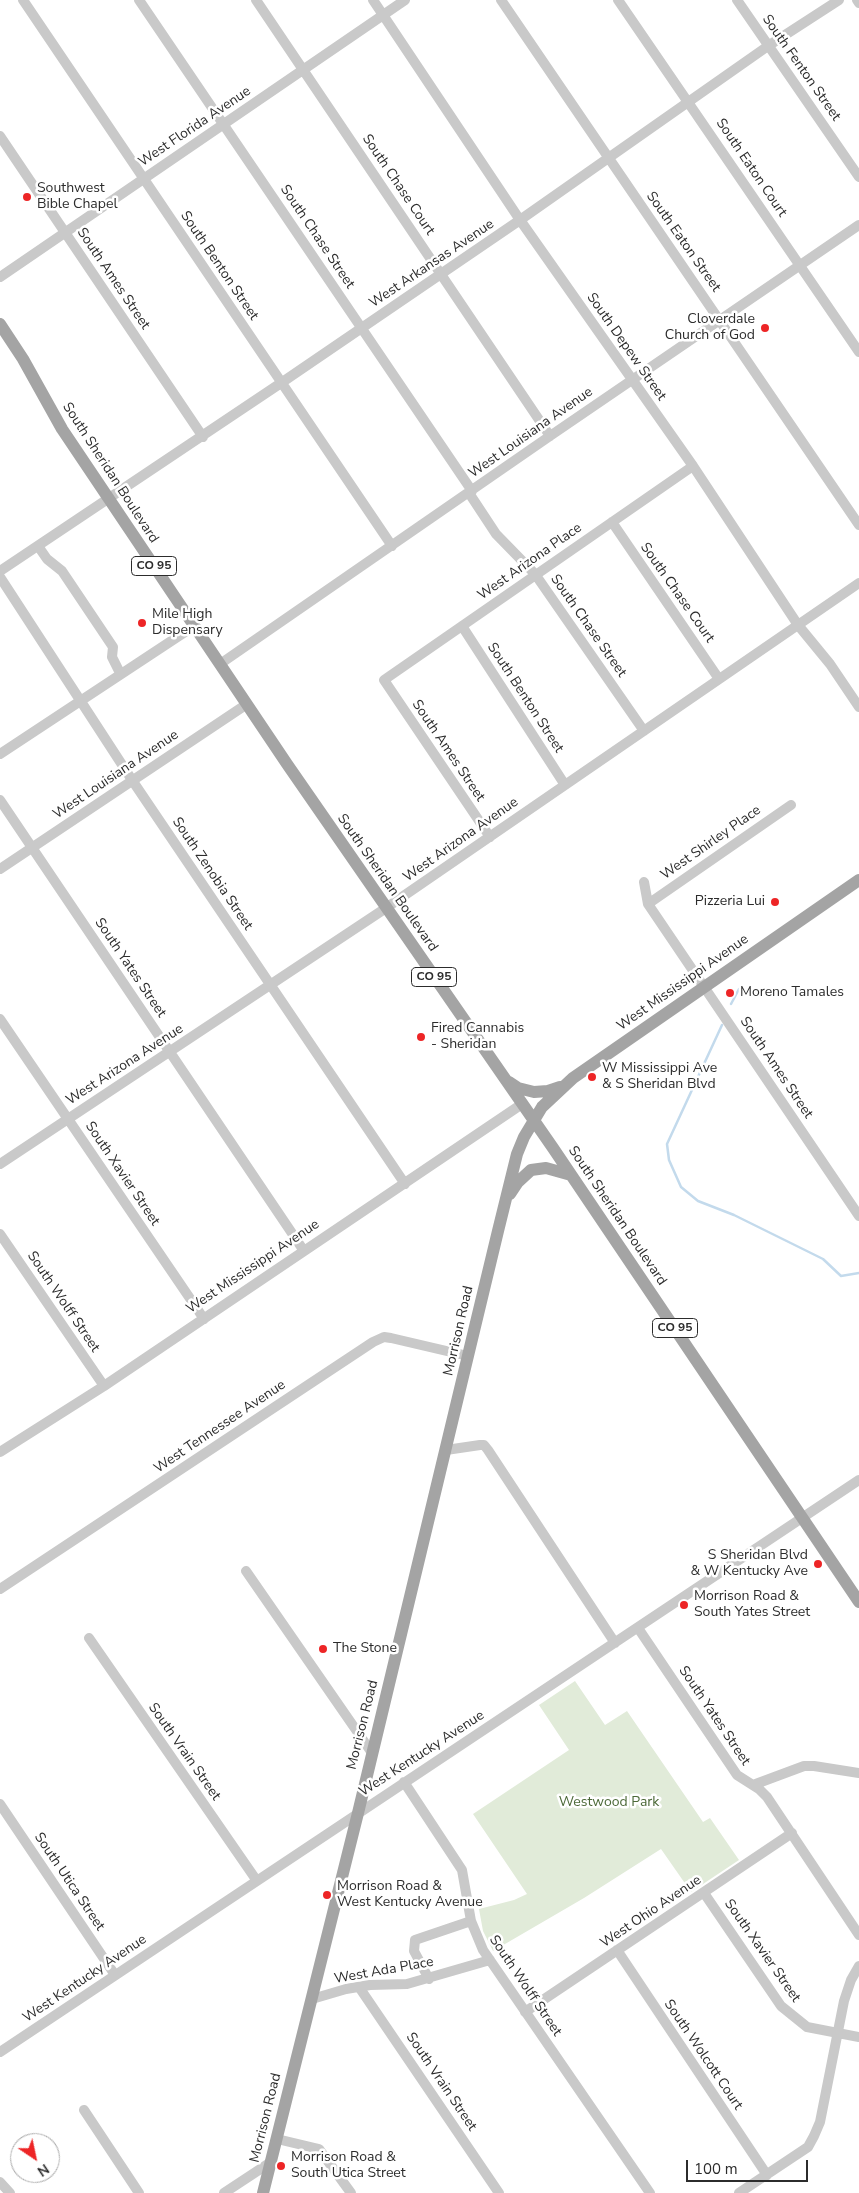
<!DOCTYPE html>
<html>
<head>
<meta charset="utf-8">
<style>
  body { margin:0 }
  #map { position:relative; width:859px; height:2193px; overflow:hidden; background:#fff; font-family:"Nunito Sans",sans-serif }
  canvas { display:block }
  .north { position:absolute; left:10px; top:2133px; width:50px; height:50px; box-sizing:border-box; background:#fff; border:1px solid #ababab; border-radius:50%; rotate:146deg; font-size:14px; font-weight:700; line-height:20px; text-align:center; color:#2c2c2c }
  .north::after { content:''; display:block; margin:auto; width:18px; height:22px; background:#ed2526; clip-path:polygon(50% 0,100% 100%,50% 72%,0 100%) }
  .scale { position:absolute; left:686px; top:2160px; width:122px; height:22px; box-sizing:border-box; border:2px solid #2c2c2c; border-top:0; padding-left:6px; font-size:15px; line-height:18px; white-space:nowrap; color:#2c2c2c; -webkit-text-stroke:4px #fff; paint-order:stroke }
</style>
</head>
<body>
<div id="map">
<canvas width="859" height="2193"></canvas>
<div class="north">N</div>
<div class="scale">100 m</div>
</div>
<script>
const ctx = document.querySelector('canvas').getContext('2d');
ctx.lineJoin = 'round';
function paint(path, color) {
  ctx.fillStyle = color;
  ctx.fill(path, 'evenodd');
}
function toPath(rows) {
  const path = new Path2D();
  for (const r of rows) {
    path.moveTo(r[0], r[1]);
    for (let i = 2; i < r.length; i += 2) path.lineTo(r[i], r[i + 1]);
  }
  return path;
}
function stroke(path, color, width, dash) {
  ctx.strokeStyle = color;
  ctx.lineWidth = width;
  ctx.lineCap = dash ? 'butt' : 'round';
  ctx.setLineDash(dash || []);
  ctx.stroke(path);
}
function drawText(font, color, halo, rows, align = 'center') {
  ctx.font = font + ' "Nunito Sans",sans-serif';
  ctx.lineWidth = 5;
  ctx.setLineDash([]);
  ctx.textBaseline = 'middle';
  ctx.strokeStyle = halo;
  ctx.fillStyle = color;
  for (const [text, x, y, turn = 0] of rows) {
    ctx.save();
    ctx.translate(x, y);
    ctx.rotate((+turn || 0) * Math.PI / 180);
    ctx.textAlign = isNaN(turn) ? turn : align;
    if (halo) ctx.strokeText(text, 0, 0);
    ctx.fillText(text, 0, 0);
    ctx.restore();
  }
}
paint(toPath([
  [575,1681,605,1725,627,1711,703,1822,710,1818,739,1860,691,1892,661,1849,584,1898,493,1951,483,1931,479,1909,514,1900,527,1894,473,1814,569,1750,539,1705]
]), '#e1ebd9');
stroke(toPath([
  [731,1004,739,989],
  [722,1025,667,1144,669,1160,681,1187,698,1201,734,1215,823,1259,841,1276,859,1273]
]), '#c3daec', 2.5);
stroke(toPath([
  [23,0,392,546],
  [139,0,472,491],
  [256,0,550,436],
  [373,0,520,220,693,466,798,625,830,664,859,707],
  [501,0,859,525],
  [618,0,859,352],
  [737,0,859,177],
  [857,0,859,3],
  [0,136,203,437],
  [0,277,405,0],
  [469,493,496,534,535,574,644,731],
  [612,522,719,679],
  [38,546,47,559,62,571,113,647,112,657,120,673],
  [0,571,281,383,520,220,768,46,839,0],
  [0,577,132,780,405,1184],
  [462,626,565,785],
  [220,664,550,436,859,225],
  [0,754,194,626],
  [0,800,304,1251],
  [490,837,384,680,693,466],
  [0,869,247,704],
  [644,882,648,904,859,1216],
  [648,904,791,805],
  [0,1019,204,1319],
  [0,1164,386,908,859,583],
  [0,1234,104,1386],
  [446,1450,480,1445,484,1445,488,1450,615,1643],
  [0,1452,104,1386,522,1104],
  [246,1571,372,1753],
  [0,1589,373,1342,384,1337,391,1338,468,1356],
  [638,1628,737,1775,759,1789,767,1797,859,1935],
  [89,1638,257,1881],
  [404,1782,462,1870,471,1921,483,1950,650,2193],
  [753,1785,804,1766,814,1766,859,1773],
  [0,1804,115,1975],
  [704,1893,781,2006,807,2027,859,2037],
  [617,1950,767,2175],
  [429,1979,414,1951,415,1940,471,1921],
  [359,1987,499,2193],
  [312,1999,346,1989,370,1985,407,1984,490,1960],
  [525,2012,792,1833],
  [0,2052,859,1480],
  [84,2110,139,2193],
  [277,2139,319,2149,351,2193],
  [0,2182,10,2193],
  [224,2193,271,2162],
  [739,2193,808,2147,814,2136,820,2122,844,2001,851,1980,859,1966]
]), '#c9c9c9', 10);
stroke(toPath([
  [0,324,23,359,62,429,287,764,553,1148,859,1602],
  [509,1082,518,1088,534,1092,548,1091,560,1087],
  [510,1194,518,1182,531,1170,546,1168,571,1175],
  [263,2193,358,1813,498,1231,517,1154,524,1137,542,1107,573,1078,859,880]
]), '#a4a4a4', 12);
for (const [x, y, r, color] of [
  [27,197,5,"#ed2526"],
  [765,328,5,"#ed2526"],
  [142,623,5,"#ed2526"],
  [775,902,5,"#ed2526"],
  [730,993,5,"#ed2526"],
  [421,1037,5,"#ed2526"],
  [592,1077,5,"#ed2526"],
  [818,1564,5,"#ed2526"],
  [684,1605,5,"#ed2526"],
  [323,1649,5,"#ed2526"],
  [327,1895,5,"#ed2526"],
  [281,2166,5,"#ed2526"]
]) {
  const dot = new Path2D();
  dot.arc(x, y, r, 0, 2 * Math.PI);
  ctx.fillStyle = color;
  ctx.fill(dot);
  stroke(dot, '#fff', 2);
}
for (const [x, y, w] of [
  [154,566,45],
  [434,977,45],
  [675,1328,45]
]) {
  const box = new Path2D();
  box.roundRect(x - w / 2, y - 9.5, w, 19, 4);
  ctx.fillStyle = '#fff';
  ctx.fill(box);
  stroke(box, '#2c2c2c', 1);
}
drawText('bold 12px', '#2c2c2c', null, [
  ["CO 95",154,566],
  ["CO 95",434,977],
  ["CO 95",675,1328]
]);
drawText('14px', '#2c2c2c', '#fff', [
  ["South Fenton Street",801,68,55],
  ["West Florida Avenue",195,127,-34],
  ["South Eaton Court",751,168,56],
  ["South Chase Court",398,185,56],
  ["South Chase Street",317,237,56],
  ["South Eaton Street",683,242,55],
  ["West Arkansas Avenue",432,264,-34],
  ["South Benton Street",219,266,56],
  ["South Ames Street",113,279,56],
  ["South Depew Street",626,347,55],
  ["West Louisiana Avenue",531,433,-35],
  ["South Sheridan Boulevard",110,473,57],
  ["West Arizona Place",530,562,-35],
  ["South Chase Court",677,593,55],
  ["South Chase Street",588,626,55],
  ["South Benton Street",525,698,57],
  ["South Ames Street",448,751,56],
  ["West Louisiana Avenue",116,775,-34],
  ["West Arizona Avenue",461,840,-35],
  ["West Shirley Place",711,843,-35],
  ["South Zenobia Street",212,874,56],
  ["South Sheridan Boulevard",387,883,55],
  ["South Yates Street",130,968,56],
  ["West Mississippi Avenue",683,983,-35],
  ["West Arizona Avenue",125,1065,-33],
  ["South Ames Street",776,1068,56],
  ["South Xavier Street",122,1174,56],
  ["South Sheridan Boulevard",617,1216,56],
  ["West Mississippi Avenue",253,1267,-34],
  ["South Wolff Street",63,1302,56],
  ["Morrison Road",459,1331,-77],
  ["West Tennessee Avenue",220,1427,-34],
  ["South Yates Street",714,1716,56],
  ["Morrison Road",363,1725,-76],
  ["South Vrain Street",184,1752,55],
  ["West Kentucky Avenue",422,1754,-33],
  ["South Utica Street",69,1882,56],
  ["West Ohio Avenue",651,1912,-34],
  ["South Xavier Street",762,1951,55],
  ["West Ada Place",384,1971,-10],
  ["West Kentucky Avenue",85,1979,-34],
  ["South Wolff Street",525,1986,56],
  ["South Wolcott Court",703,2055,56],
  ["South Vrain Street",441,2082,56],
  ["Morrison Road",266,2118,-76]
]);
drawText('14px', '#2c2c2c', '#fff', [
  ["Southwest",37,189],
  ["Bible Chapel",37,205],
  ["Cloverdale",755,320,"right"],
  ["Church of God",755,336,"right"],
  ["Mile High",152,615],
  ["Dispensary",152,631],
  ["Pizzeria Lui",765,902,"right"],
  ["Moreno Tamales",740,993],
  ["Fired Cannabis",431,1029],
  ["- Sheridan",431,1045],
  ["W Mississippi Ave",602,1069],
  ["& S Sheridan Blvd",602,1085],
  ["S Sheridan Blvd",808,1556,"right"],
  ["& W Kentucky Ave",808,1572,"right"],
  ["Morrison Road &",694,1597],
  ["South Yates Street",694,1613],
  ["The Stone",333,1649],
  ["Morrison Road &",337,1887],
  ["West Kentucky Avenue",337,1903],
  ["Morrison Road &",291,2158],
  ["South Utica Street",291,2174]
], 'left');
drawText('14px', '#4c6938', '#fff', [
  ["Westwood Park",609,1803]
]);
</script>
</body>
</html>
